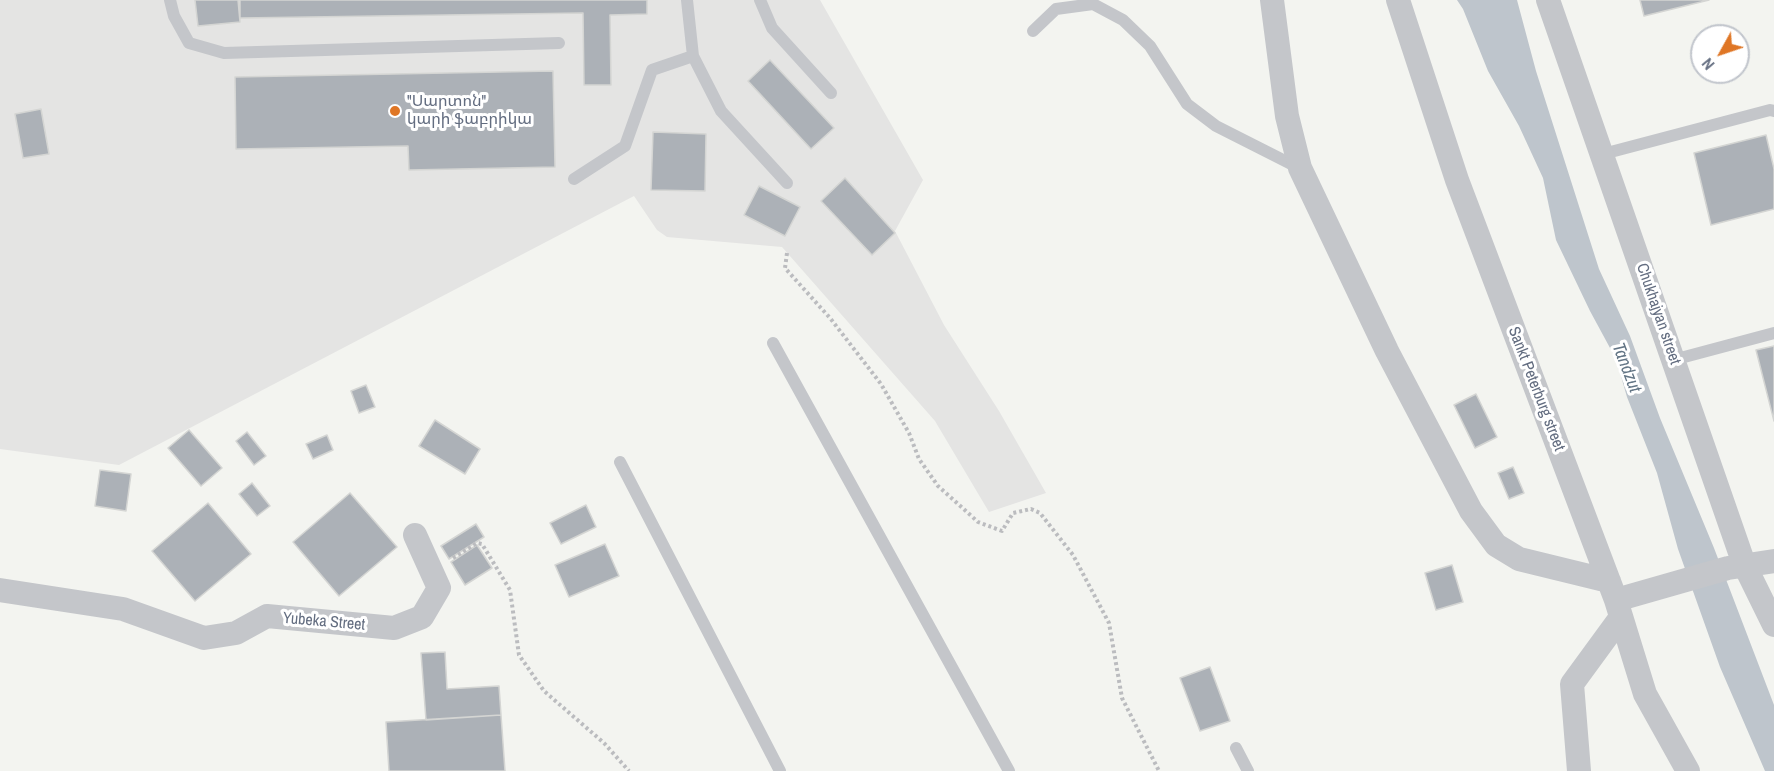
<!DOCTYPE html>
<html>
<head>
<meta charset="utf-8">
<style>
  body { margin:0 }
  #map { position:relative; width:1774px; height:771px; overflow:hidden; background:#f3f4f0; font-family:"Archivo Narrow",sans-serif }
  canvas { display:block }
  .north { position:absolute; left:1690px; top:24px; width:60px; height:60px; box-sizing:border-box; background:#fff; border:2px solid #c1c5cc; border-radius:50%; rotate:230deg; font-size:16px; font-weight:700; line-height:24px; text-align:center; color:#636d80 }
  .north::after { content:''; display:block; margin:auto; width:21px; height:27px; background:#df7625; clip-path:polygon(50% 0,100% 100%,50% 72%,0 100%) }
</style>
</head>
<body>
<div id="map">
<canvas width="1774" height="771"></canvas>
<div class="north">N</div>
</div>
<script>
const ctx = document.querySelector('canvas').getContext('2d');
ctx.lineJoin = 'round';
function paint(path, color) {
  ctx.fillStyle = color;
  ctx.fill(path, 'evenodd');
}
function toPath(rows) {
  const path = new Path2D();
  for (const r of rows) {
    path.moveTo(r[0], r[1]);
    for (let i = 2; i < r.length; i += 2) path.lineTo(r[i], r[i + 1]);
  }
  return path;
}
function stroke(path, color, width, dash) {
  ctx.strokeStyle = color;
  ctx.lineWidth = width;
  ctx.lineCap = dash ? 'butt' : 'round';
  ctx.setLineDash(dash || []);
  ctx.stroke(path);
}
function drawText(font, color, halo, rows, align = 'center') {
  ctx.font = font + ' "Archivo Narrow","Noto Sans Armenian",sans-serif';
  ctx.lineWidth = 6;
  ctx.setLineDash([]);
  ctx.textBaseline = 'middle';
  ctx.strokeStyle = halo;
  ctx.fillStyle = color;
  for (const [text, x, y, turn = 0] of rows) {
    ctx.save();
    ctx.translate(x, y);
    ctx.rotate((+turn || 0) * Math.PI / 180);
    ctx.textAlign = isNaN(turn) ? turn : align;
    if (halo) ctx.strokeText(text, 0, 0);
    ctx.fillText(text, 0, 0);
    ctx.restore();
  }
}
paint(toPath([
  [0,0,820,0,923,180,895,231,944,325,999,411,1046,493,989,512,935,421,782,247,667,237,657,230,634,196,119,465,0,449]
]), '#e4e4e3');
paint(toPath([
  [1457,0,1517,0,1536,71,1599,269,1630,336,1660,418,1714,548,1774,705,1774,771,1765,771,1720,667,1678,549,1657,473,1627,397,1616,359,1590,311,1556,240,1543,178,1519,126,1488,71,1463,9]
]), '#bec5cc');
const building = toPath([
  [195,0,238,0,240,22,198,26,195,0],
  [240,0,647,0,647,14,610,15,611,85,584,85,583,13,240,18,240,0],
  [1640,0,1709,0,1644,16,1640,0],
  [770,60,834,128,811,149,748,81,770,60],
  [553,71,555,167,409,170,408,146,236,149,235,77,553,71],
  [41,109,49,154,23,158,15,114,41,109],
  [653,132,706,134,705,191,651,190,653,132],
  [1766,135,1774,169,1774,209,1711,225,1694,153,1766,135],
  [845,178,895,233,872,255,821,201,845,178],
  [759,186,800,207,785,236,744,215,759,186],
  [1774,346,1774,421,1756,350,1774,346],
  [366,385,375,407,359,413,351,391,366,385],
  [1476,394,1497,437,1475,448,1454,405,1476,394],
  [435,420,480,449,465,474,419,446,435,420],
  [189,430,222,468,201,486,168,448,189,430],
  [247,432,266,456,254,465,236,441,247,432],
  [327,435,333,450,313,459,306,444,327,435],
  [1513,467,1524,493,1509,499,1498,473,1513,467],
  [100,470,131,474,126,511,95,506,100,470],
  [252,483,270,506,257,516,239,494,252,483],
  [350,493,397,547,339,596,293,542,350,493],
  [208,503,251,554,195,601,152,551,208,503],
  [586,505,596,527,561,544,550,523,586,505],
  [476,524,484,537,449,559,441,546,476,524],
  [605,544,619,576,569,597,555,565,605,544],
  [477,545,492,568,465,585,451,562,477,545],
  [1452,565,1463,602,1436,610,1425,573,1452,565],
  [445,652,447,689,499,686,501,715,426,720,421,653,445,652],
  [1210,667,1230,721,1200,731,1180,678,1210,667],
  [501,715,505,771,389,771,386,722,501,715]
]);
paint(building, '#acb1b7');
stroke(building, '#d4d5d3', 1.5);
stroke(toPath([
  [787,253,785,268,830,318,881,384,909,433,919,459,938,486,978,522,1002,531,1013,513,1031,509,1040,513,1073,555,1109,623,1122,698,1159,771],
  [453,558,477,543,482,544,510,590,519,655,544,691,604,743,629,771]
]), '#bbbcbf', 4, [3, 3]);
stroke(toPath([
  [170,0,174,16,189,43,224,53,559,43],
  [687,0,693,56,721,111,787,183],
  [760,0,772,28,831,93],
  [1033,31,1056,9,1093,4,1123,20,1150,46,1187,104,1216,126,1299,168],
  [1603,154,1770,110,1774,111],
  [574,179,625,146,652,70,693,56],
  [773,343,1009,771],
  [1673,360,1774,333],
  [620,462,780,771],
  [1236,748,1248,771]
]), '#c4c6ca', 12);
stroke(toPath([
  [1272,0,1287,116,1300,168,1387,351,1471,511,1496,545,1519,559,1609,581],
  [1398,0,1457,180,1616,600,1645,694,1688,771],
  [1548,0,1744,564,1774,625],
  [0,590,123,609,204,638,236,633,267,616,394,628,422,617,439,588,415,535],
  [1616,600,1728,568,1774,561],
  [1579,771,1572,684,1621,617]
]), '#c4c6ca', 24);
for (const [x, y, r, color] of [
  [395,111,6,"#df7625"]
]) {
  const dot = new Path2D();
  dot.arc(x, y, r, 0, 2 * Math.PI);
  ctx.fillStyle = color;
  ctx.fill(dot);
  stroke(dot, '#fff', 2);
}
drawText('16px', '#636d80', '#fff', [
  ["\"Սարտոն\"",407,102],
  ["կարի ֆաբրիկա",407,120]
], 'left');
drawText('16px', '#636d80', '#fff', [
  ["Chukhajyan street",1658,314,71],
  ["Sankt Peterburg street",1536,389,69],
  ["Yubeka Street",324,622,5]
]);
drawText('italic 18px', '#637585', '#fff', [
  ["Tandzut",1626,368,69]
]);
</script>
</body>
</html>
